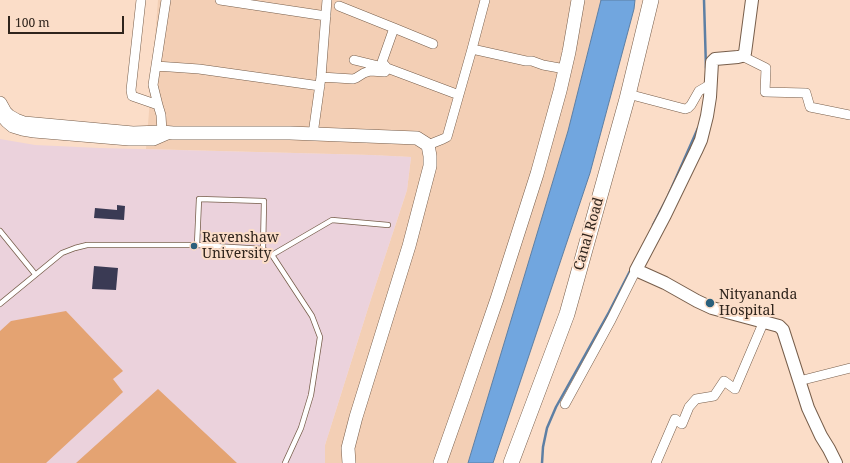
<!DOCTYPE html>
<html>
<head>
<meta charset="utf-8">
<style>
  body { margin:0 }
  #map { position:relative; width:850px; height:463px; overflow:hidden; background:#fbddc8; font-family:"Noto Serif",serif }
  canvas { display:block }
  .scale { position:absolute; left:8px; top:16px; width:116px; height:18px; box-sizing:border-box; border:2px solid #2f241c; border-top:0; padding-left:5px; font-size:12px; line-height:14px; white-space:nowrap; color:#2f241c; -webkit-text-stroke:3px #fbddc8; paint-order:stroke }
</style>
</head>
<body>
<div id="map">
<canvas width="850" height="463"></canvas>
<div class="scale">100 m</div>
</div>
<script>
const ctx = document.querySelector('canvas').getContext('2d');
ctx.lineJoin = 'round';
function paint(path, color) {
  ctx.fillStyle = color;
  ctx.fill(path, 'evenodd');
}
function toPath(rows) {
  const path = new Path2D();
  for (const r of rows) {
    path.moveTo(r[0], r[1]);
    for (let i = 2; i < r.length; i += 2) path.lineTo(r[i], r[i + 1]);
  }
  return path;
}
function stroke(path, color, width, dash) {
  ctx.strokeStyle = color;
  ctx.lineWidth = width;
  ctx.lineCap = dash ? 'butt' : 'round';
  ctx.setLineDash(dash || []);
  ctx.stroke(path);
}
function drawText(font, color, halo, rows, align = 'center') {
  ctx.font = font + ' "Noto Serif",serif';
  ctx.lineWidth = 4;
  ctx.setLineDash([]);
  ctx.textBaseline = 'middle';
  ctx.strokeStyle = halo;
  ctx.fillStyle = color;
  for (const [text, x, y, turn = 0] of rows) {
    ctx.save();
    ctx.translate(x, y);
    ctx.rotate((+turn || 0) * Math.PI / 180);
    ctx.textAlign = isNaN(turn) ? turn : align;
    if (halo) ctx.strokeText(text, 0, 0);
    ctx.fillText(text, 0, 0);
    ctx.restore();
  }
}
paint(toPath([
  [158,0,601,0,568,131,468,463,325,463,325,445,370,302,407,190,411,157,371,155,146,149]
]), '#f3cfb5');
paint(toPath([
  [0,139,35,145,100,148,371,155,411,157,407,190,370,302,325,445,325,463,0,463]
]), '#ebd2dc');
paint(toPath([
  [66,311,123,371,113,379,123,392,46,463,0,463,0,331,11,321],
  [158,389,237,463,76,463]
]), '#e4a372');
const water = toPath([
  [601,0,635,0,634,9,590,173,493,463,468,463,568,131,601,0]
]);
paint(water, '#71a6df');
stroke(water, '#5d7fa4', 1);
stroke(toPath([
  [704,0,706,68],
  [653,225,668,196,698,128],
  [542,463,543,447,547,428,556,407,609,312,631,269]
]), '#5d7fa4', 2.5);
paint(toPath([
  [117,205,125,206,124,220,94,218,95,208,117,210],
  [94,266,118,268,116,290,92,289]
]), '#3a3a54');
const service = toPath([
  [0,231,35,274],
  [197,245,199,199,264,201,263,249],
  [272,255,332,220,388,225],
  [0,304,62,253,75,248,87,245,197,245,263,249,272,255,312,316,320,337,311,395,301,428,285,463]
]);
const minor = toPath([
  [141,0,131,90,132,96,158,105],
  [220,0,326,16],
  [339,6,394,28,382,62,387,68,459,95],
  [394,28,433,44],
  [472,49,526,61,532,61,543,65,565,69],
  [742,56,766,68,765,92,806,93,810,107,850,115],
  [156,66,199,69,320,86],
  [321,77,353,79,356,78,364,73,370,71,385,72,387,68,354,60],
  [628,94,685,109,688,108,691,105,699,91,711,84],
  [0,116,6,123,12,128,22,131,34,133,129,141,154,141,170,134],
  [162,132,161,115,158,105,153,85,166,0],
  [313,134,321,77,327,0],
  [428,145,443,139,447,137,472,49,485,0],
  [799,381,850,368],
  [565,404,611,320,636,270],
  [656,463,675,419,682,424,689,407,696,399,714,396,724,381,735,389,764,321]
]);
const tertiary = toPath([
  [752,0,745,53,742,56,738,57,715,59,712,62,710,97,707,116,701,140,696,151,665,215,636,270,665,283,697,301,712,308,779,326,783,330,808,408,821,436,829,449,836,463]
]);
const secondary = toPath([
  [0,103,5,112,9,116,16,120,24,123,133,133,162,132,173,133,290,133,417,138,428,145,430,156,430,166,409,246,356,417,348,448,349,463],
  [440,463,464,395,497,299,537,174,560,91,569,52,578,0]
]);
const primary = toPath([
  [511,463,567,314,627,99,651,0]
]);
stroke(service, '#775e4b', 6);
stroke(minor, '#775e4b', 10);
stroke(tertiary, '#775e4b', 14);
stroke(secondary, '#775e4b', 14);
stroke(primary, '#775e4b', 16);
stroke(service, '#fff', 4.5);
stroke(minor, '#fff', 9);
stroke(tertiary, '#fff', 12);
stroke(secondary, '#fff', 13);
stroke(primary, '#fff', 15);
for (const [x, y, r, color] of [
  [194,246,4,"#2b607c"],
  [710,303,5,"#2b607c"]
]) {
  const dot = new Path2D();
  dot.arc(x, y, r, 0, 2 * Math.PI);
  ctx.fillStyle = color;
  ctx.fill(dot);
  stroke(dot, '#fbddc8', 1.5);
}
drawText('14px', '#2f241c', '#fbddc8', [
  ["Canal Road",589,234,-74]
]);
drawText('14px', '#2f241c', '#fbddc8', [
  ["Ravenshaw",202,238],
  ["University",202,254],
  ["Nityananda",719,295],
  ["Hospital",719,311]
], 'left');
</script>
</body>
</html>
